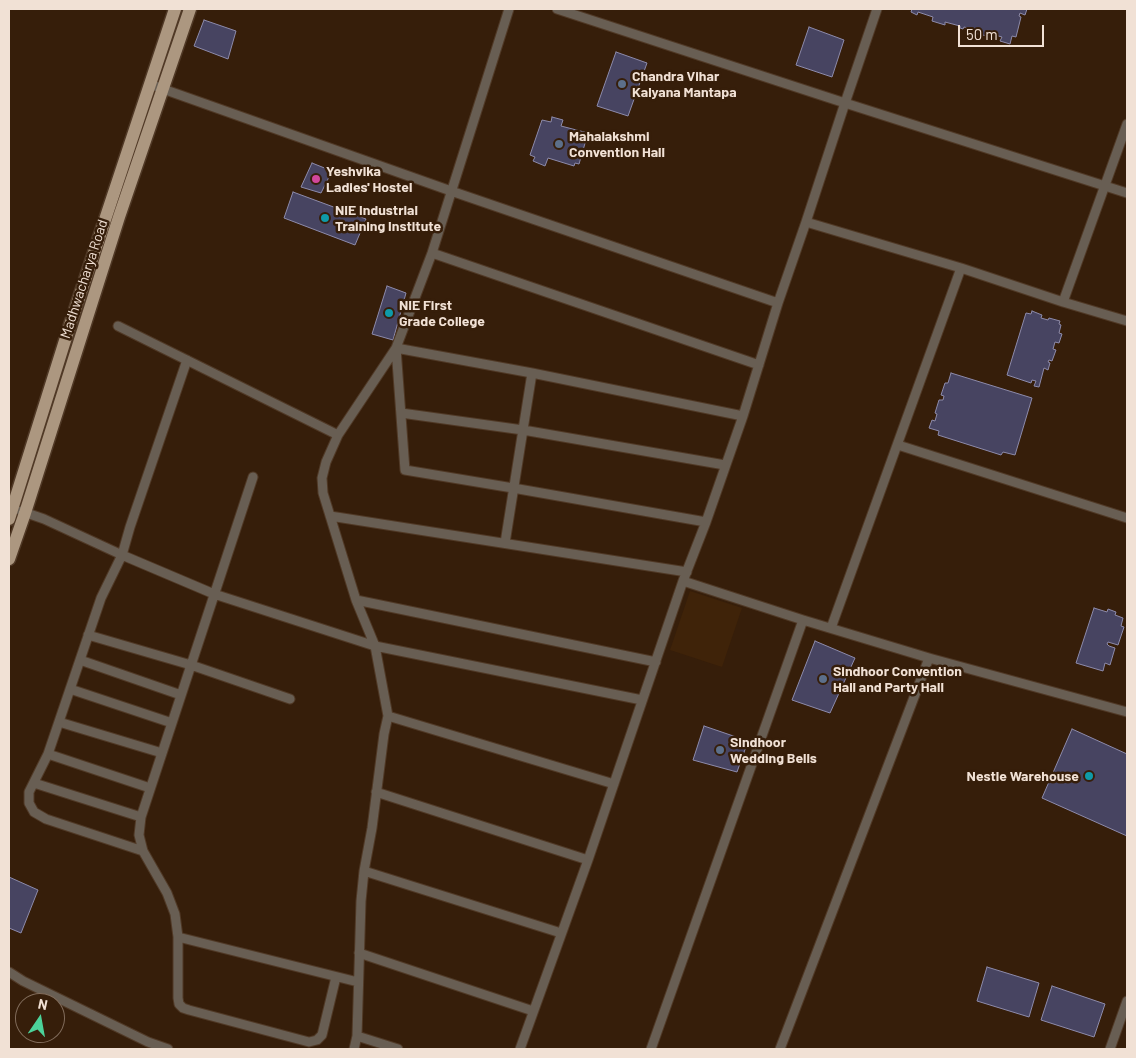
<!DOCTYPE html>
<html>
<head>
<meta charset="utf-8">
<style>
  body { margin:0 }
  #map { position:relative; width:1136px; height:1058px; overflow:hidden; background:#361e0a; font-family:Barlow,sans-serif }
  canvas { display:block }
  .frame { position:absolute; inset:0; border:10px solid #f1e1d5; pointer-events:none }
  .north { position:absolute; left:15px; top:993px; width:50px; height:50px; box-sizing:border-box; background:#361e0a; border:1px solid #816c5b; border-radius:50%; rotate:12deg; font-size:14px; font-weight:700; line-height:20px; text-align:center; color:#f1e1d5 }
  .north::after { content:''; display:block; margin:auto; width:18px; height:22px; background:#4cd39a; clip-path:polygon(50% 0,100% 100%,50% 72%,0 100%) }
  .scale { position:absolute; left:958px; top:25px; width:86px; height:22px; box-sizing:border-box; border:2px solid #f1e1d5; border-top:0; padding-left:6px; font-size:15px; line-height:18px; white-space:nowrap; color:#f1e1d5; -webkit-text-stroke:4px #361e0a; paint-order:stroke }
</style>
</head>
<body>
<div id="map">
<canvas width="1136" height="1058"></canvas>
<div class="frame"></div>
<div class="north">N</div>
<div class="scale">50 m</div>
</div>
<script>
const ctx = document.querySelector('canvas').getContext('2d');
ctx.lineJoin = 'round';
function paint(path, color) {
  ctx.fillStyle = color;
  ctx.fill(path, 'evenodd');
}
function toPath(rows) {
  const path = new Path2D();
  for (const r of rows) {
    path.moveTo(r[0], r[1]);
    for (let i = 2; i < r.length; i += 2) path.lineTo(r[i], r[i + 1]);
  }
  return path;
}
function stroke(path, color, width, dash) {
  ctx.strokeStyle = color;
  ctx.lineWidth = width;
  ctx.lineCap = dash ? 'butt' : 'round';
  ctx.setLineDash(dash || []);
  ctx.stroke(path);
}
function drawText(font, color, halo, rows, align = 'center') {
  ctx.font = font + ' Barlow,sans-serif';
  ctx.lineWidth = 5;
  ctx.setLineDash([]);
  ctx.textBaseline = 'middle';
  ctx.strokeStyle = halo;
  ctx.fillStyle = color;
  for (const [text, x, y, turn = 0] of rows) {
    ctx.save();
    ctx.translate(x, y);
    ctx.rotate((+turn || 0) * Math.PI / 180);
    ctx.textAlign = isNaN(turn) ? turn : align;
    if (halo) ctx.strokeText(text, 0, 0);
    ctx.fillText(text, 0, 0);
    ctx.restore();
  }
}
paint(toPath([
  [690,591,742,608,722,667,670,650]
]), '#3f2309');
const building = toPath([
  [912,9,1027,9,1025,15,1020,13,1019,16,1021,17,1016,37,1012,36,1010,44,1000,41,1002,37,988,33,987,36,974,33,975,30,964,27,963,29,960,28,960,26,945,22,945,25,932,21,933,17,918,12,917,15,911,12,912,9],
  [204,20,236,31,228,59,194,46,204,20],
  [809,27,844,40,832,77,796,65,809,27],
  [616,52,647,63,628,116,597,106,616,52],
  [552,117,563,120,561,126,588,133,579,164,575,163,574,166,548,158,545,166,533,161,535,157,530,155,542,120,551,122,552,117],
  [312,163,332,171,321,193,301,187,312,163],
  [293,192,366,219,355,245,284,218,293,192],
  [387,286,406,293,393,340,372,334,387,286],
  [1032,311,1042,315,1041,318,1048,320,1049,318,1060,321,1059,324,1061,325,1059,333,1062,334,1059,343,1055,342,1053,349,1056,350,1052,361,1049,360,1048,362,1050,363,1048,370,1044,368,1039,387,1034,386,1036,381,1032,380,1031,383,1007,375,1026,313,1031,314,1032,311],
  [951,373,1032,398,1015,455,1003,452,1001,455,938,435,939,431,929,428,932,420,935,421,937,414,935,413,939,400,943,400,944,396,941,395,945,383,948,383,951,373],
  [1094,608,1107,612,1108,609,1116,612,1115,615,1123,618,1121,626,1124,627,1118,645,1108,642,1107,644,1109,646,1115,648,1110,665,1105,663,1103,671,1076,663,1094,608],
  [815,641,855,658,830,713,792,700,815,641],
  [704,726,748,741,737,772,693,760,704,726],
  [1072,729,1127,754,1127,836,1042,798,1072,729],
  [9,877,38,890,21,933,9,928,9,877],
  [987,967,1039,983,1029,1017,977,1001,987,967],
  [1052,986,1105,1004,1094,1037,1041,1020,1052,986]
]);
paint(building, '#474461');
stroke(building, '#8d8bab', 1);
const street = toPath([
  [557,9,845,103,1127,193],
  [150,84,163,89,451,191,778,303],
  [806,222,961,268,1063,302,1127,321],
  [432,253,759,365],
  [1063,302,1127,124],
  [118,326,338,435],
  [396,348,405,470,513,488,706,522],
  [396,348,532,373,743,416],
  [401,413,523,430,725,465],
  [898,445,1127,518],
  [253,477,141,817,139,835,143,851,167,893,175,914,178,937,178,998,179,1004,183,1008,189,1010,309,1042,317,1040,322,1035,336,977],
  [21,511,44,519,122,555,214,594,375,646,642,700],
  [330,516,687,572],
  [505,543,532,373],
  [683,581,803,620,929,658,1127,712],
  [356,600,656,662],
  [831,628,961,268],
  [88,635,191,665,290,699],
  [80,660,181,695],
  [70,689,172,723],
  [388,716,614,784],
  [59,722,162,753],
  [48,754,150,788],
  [34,783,141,817],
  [376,792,588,860],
  [143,851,46,819,34,812,29,803,29,792,48,754,101,598,122,555,130,527,187,360],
  [364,871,561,933],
  [178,937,358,982],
  [359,953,533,1011],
  [9,972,23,981,148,1042,168,1049],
  [357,1036,398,1049],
  [354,1049,357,1036,361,901,364,871,372,828,384,734,388,716,375,646,356,600,323,493,322,478,326,462,338,435,396,348,432,253,509,9],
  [520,1049,588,860,683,581,706,522,743,416,778,303,806,222,845,103,877,9],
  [651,1049,803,620],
  [780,1049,929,658],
  [1110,1049,1127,1001]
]);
const primary = toPath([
  [9,519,68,331,175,9],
  [9,559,25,513,119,217,190,9]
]);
stroke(street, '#503926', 11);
stroke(primary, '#503926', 15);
stroke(street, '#685e53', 9);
stroke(primary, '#ac9780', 12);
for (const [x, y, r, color] of [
  [622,84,5,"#5c6f8a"],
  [559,144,5,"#5c6f8a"],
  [316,179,5,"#d1479c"],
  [325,218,5,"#0f9aa8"],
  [389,313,5,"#0f9aa8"],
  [823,679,5,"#5c6f8a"],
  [720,750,5,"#5c6f8a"],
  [1089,776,5,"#0f9aa8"]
]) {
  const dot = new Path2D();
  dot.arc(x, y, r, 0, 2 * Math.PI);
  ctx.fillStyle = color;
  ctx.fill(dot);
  stroke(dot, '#361e0a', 2);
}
drawText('bold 14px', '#f1e1d5', '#361e0a', [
  ["Chandra Vihar",632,76],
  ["Kalyana Mantapa",632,92],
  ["Mahalakshmi",569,136],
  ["Convention Hall",569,152],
  ["Yeshvika",326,171],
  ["Ladies' Hostel",326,187],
  ["NIE Industrial",335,210],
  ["Training Institute",335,226],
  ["NIE First",399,305],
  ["Grade College",399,321],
  ["Sindhoor Convention",833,671],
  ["Hall and Party Hall",833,687],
  ["Sindhoor",730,742],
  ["Wedding Bells",730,758],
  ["Nestle Warehouse",1079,776,"right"]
], 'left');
drawText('14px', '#f1e1d5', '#361e0a', [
  ["Madhwacharya Road",84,279,-72]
]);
</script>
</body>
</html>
